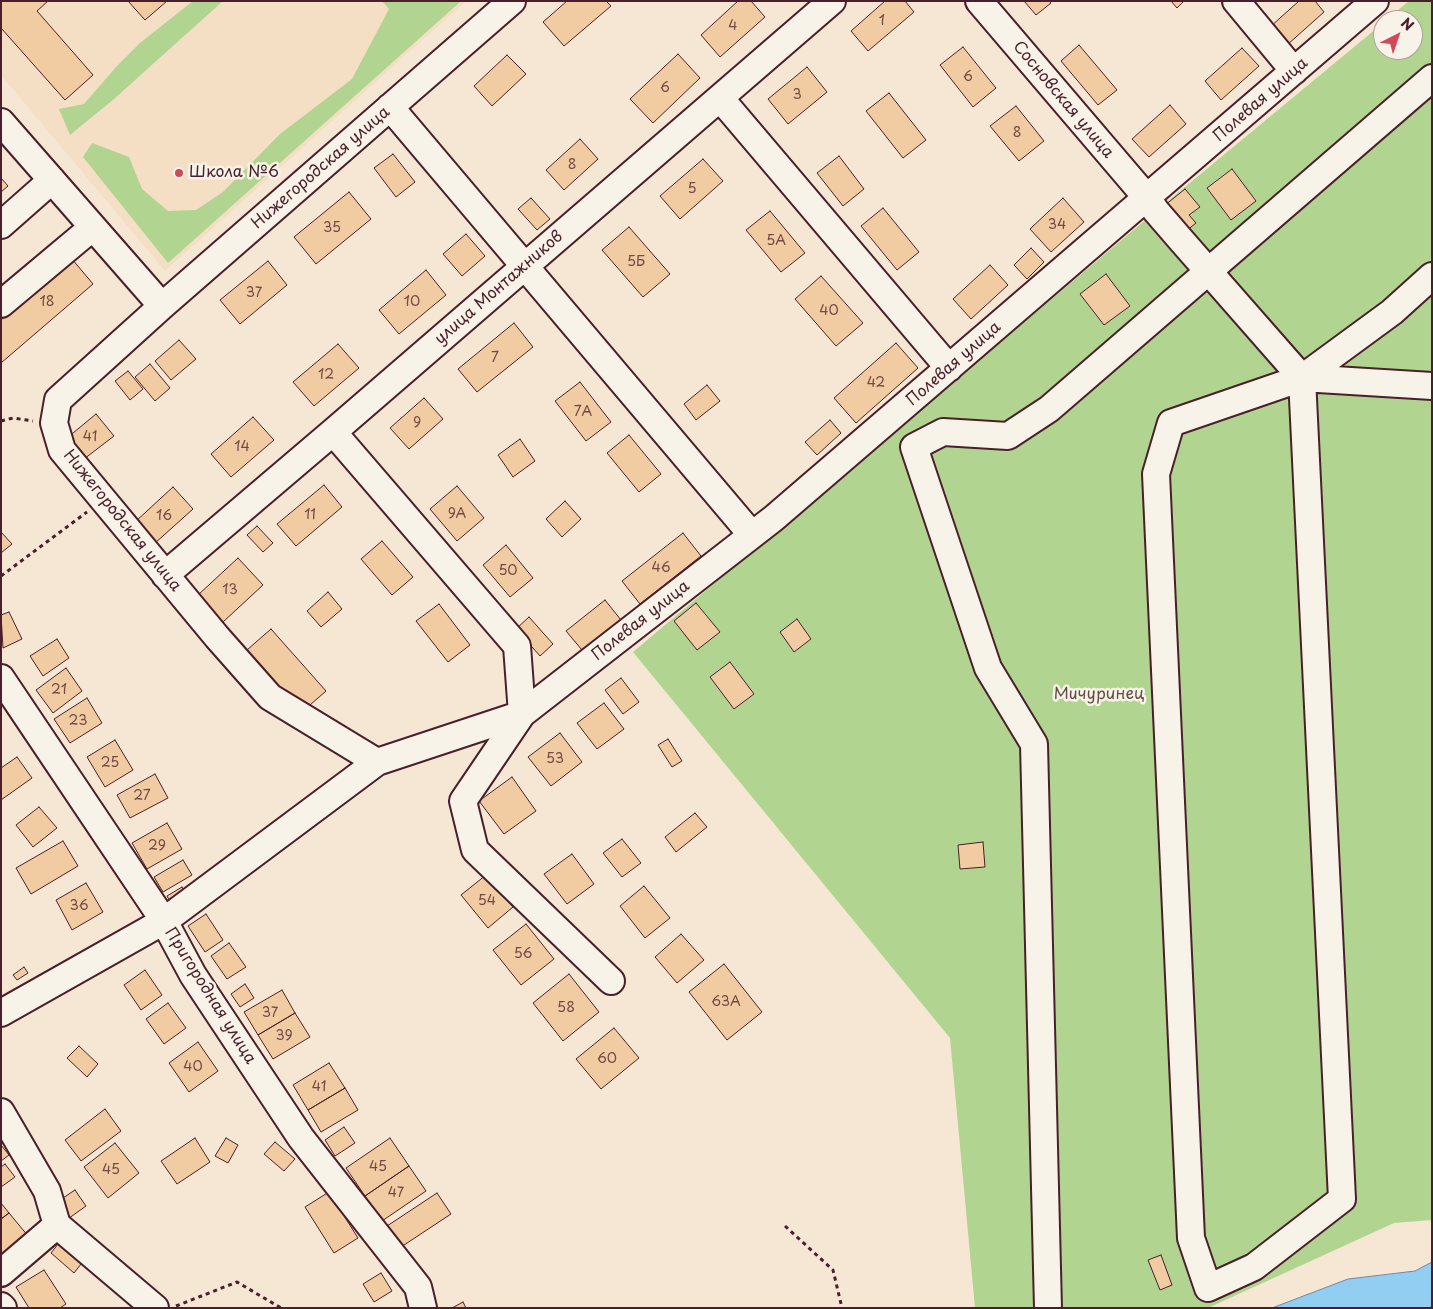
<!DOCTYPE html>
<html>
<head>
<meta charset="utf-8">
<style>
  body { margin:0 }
  #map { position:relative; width:1433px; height:1309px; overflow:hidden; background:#f5e7d3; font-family:"Playpen Sans",sans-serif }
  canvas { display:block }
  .frame { position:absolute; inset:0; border:2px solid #4a1f2b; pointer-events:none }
  .north { position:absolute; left:1373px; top:10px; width:50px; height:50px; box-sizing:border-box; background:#f7f3e8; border:1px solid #b29e9c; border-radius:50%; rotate:41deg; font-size:14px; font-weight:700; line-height:20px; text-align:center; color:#4a1f2b }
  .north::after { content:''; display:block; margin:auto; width:18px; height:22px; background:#d1495b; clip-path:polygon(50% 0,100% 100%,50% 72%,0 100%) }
</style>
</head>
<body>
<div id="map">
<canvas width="1433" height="1309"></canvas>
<div class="frame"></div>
<div class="north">N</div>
</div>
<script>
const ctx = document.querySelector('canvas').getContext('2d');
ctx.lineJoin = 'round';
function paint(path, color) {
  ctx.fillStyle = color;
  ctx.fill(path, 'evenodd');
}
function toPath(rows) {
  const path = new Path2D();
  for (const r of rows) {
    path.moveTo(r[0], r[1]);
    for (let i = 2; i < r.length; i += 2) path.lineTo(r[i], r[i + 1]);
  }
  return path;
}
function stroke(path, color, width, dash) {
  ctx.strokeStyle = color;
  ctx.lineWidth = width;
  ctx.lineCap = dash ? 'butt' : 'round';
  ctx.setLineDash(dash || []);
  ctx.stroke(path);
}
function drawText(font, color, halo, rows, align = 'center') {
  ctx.font = font + ' "Playpen Sans",sans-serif';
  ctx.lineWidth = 5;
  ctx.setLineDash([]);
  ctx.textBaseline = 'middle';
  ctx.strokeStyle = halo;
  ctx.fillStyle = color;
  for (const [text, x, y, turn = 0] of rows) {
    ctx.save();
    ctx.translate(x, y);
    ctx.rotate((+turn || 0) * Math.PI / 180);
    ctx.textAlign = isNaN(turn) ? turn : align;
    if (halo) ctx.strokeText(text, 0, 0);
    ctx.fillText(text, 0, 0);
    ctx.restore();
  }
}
paint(toPath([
  [1,1,466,1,165,271,1,75]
]), '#f4dfc4');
paint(toPath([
  [193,1,223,1,114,99,70,135,59,109,84,104,117,66,140,43],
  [382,1,460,2,168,263,83,157,92,143,129,157,142,189,168,211,196,210,223,192,280,134,352,79,389,9],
  [1409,1,1432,1,1432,1220,1394,1223,1208,1308,975,1308,950,1038,633,652,1156,211,1383,23,1383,50,1413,50,1413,20,1386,20]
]), '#b1d590');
const water = toPath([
  [1432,1262,1432,1306,1429,1308,1272,1308,1348,1279,1415,1271,1432,1262]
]);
paint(water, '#92cdf2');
stroke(water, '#7587a2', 1);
const building = toPath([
  [1,1,48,1,37,11,93,75,65,100,1,28,1,1],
  [128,1,167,1,145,20,128,1],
  [567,1,606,1,611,6,564,46,543,22,567,1],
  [738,1,751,1,765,17,720,57,701,35,738,1],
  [885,1,905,1,914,12,868,51,851,31,885,1],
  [1024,1,1049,1,1051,3,1036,15,1024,1],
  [1171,1,1184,1,1177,8,1171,1],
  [1299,1,1315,1,1324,12,1287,45,1270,27,1299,1],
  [1079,45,1117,90,1098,105,1061,61,1079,45],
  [963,47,996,88,973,107,940,65,963,47],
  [1242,48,1259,66,1221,100,1205,81,1242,48],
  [678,54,700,78,653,123,630,99,678,54],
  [507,55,526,74,492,106,474,86,507,55],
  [807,67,827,92,788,124,768,99,807,67],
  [889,93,926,140,903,158,866,111,889,93],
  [1170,105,1186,124,1149,157,1132,139,1170,105],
  [1016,106,1044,141,1019,161,990,126,1016,106],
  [580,139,598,159,564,190,546,170,580,139],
  [393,154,415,182,396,197,374,168,393,154],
  [839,156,864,189,843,206,817,173,839,156],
  [703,159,723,181,680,219,660,196,703,159],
  [1232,169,1256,201,1231,220,1207,188,1232,169],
  [1,178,8,186,1,192,1,178],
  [1185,189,1200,207,1189,215,1196,223,1180,236,1159,210,1185,189],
  [349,192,371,219,316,264,294,237,349,192],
  [531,198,550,219,537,230,518,209,531,198],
  [1063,198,1084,222,1051,252,1030,229,1063,198],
  [883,208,919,252,897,270,861,226,883,208],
  [770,211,805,253,781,272,746,230,770,211],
  [629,227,670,274,643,297,602,250,629,227],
  [466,234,485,256,462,276,443,254,466,234],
  [1031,248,1044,262,1027,279,1014,265,1031,248],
  [72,259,93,284,1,363,1,320,72,259],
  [268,261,287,285,240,324,220,300,268,261],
  [990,265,1008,285,971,319,953,299,990,265],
  [426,270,446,295,399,334,379,310,426,270],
  [1106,274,1130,306,1104,325,1080,294,1106,274],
  [821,276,863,323,836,346,795,299,821,276],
  [514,323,533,347,477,392,458,369,514,323],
  [179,340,196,359,171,380,155,361,179,340],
  [896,343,918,368,856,423,834,398,896,343],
  [338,344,359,368,314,406,293,382,338,344],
  [150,364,170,388,155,401,135,377,150,364],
  [128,371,143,389,130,400,115,381,128,371],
  [580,382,611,422,586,441,555,401,580,382],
  [707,385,720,401,696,420,684,404,707,385],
  [424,398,443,419,409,449,390,428,424,398],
  [96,414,114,436,84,459,67,438,96,414],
  [253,417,274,440,231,477,211,454,253,417],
  [830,420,841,433,817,455,805,442,830,420],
  [629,435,661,474,639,492,607,453,629,435],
  [520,439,535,461,513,477,498,455,520,439],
  [324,485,342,507,296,546,277,524,324,485],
  [457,486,484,518,457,541,430,509,457,486],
  [173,487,193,509,154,544,135,522,173,487],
  [565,501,581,519,562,537,546,519,565,501],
  [257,526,273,543,263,552,247,535,257,526],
  [1,532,12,544,1,553,1,532],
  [683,533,701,556,640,604,622,581,683,533],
  [382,541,413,577,392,595,361,559,382,541],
  [506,545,533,578,510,597,483,565,506,545],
  [238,558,263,585,223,622,198,595,238,558],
  [328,592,342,609,321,627,307,611,328,592],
  [605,600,621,620,582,650,566,631,605,600],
  [696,603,720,632,697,650,674,621,696,603],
  [439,604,470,645,448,662,416,621,439,604],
  [9,612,22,639,3,648,1,615,9,612],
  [529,617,553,644,540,656,516,629,529,617],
  [797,619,811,639,794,652,780,632,797,619],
  [271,629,326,691,302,712,247,650,271,629],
  [57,639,69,658,43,676,30,656,57,639],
  [730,662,754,694,734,709,710,677,730,662],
  [66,668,82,691,53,713,36,690,66,668],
  [621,678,639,702,623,714,605,690,621,678],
  [87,698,102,723,70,743,54,719,87,698],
  [604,703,624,729,597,749,577,723,604,703],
  [560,733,582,762,551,786,528,757,560,733],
  [668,739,682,761,672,767,658,745,668,739],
  [115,740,133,770,105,787,87,757,115,740],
  [17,757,32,778,1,800,1,768,17,757],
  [155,774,168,798,130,818,117,795,155,774],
  [512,777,536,811,504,834,479,801,512,777],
  [39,807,57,828,33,847,16,825,39,807],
  [695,813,707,827,676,852,665,837,695,813],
  [167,823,182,849,147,869,132,843,167,823],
  [622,839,641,863,622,877,603,853,622,839],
  [63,841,78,866,31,894,16,868,63,841],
  [983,842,985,867,960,869,958,845,983,842],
  [572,854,594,884,567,904,544,874,572,854],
  [183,860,192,875,163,892,154,877,183,860],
  [486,875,513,907,488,928,461,895,486,875],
  [86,883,103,912,72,930,56,900,86,883],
  [644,886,670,918,645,938,620,906,644,886],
  [182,887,189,900,174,909,167,896,182,887],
  [206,914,223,940,205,952,188,926,206,914],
  [526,924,554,959,521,985,493,950,526,924],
  [681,934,704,960,677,983,655,957,681,934],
  [229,943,246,967,227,979,211,956,229,943],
  [724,964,762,1012,727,1040,689,992,724,964],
  [24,967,28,973,17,980,13,975,24,967],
  [145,970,162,995,141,1010,124,985,145,970],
  [569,974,599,1012,563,1041,533,1003,569,974],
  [245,984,254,998,240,1007,231,994,245,984],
  [282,990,295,1013,258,1035,244,1012,282,990],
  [168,1003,186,1028,164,1044,146,1019,168,1003],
  [295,1013,310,1037,273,1059,258,1035,295,1013],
  [614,1028,639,1058,601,1089,576,1059,614,1028],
  [198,1042,218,1071,189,1092,169,1063,198,1042],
  [79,1046,98,1064,87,1077,67,1058,79,1046],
  [329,1063,345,1088,308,1110,293,1085,329,1063],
  [345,1088,358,1110,321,1132,308,1110,345,1088],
  [105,1109,121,1131,81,1161,65,1140,105,1109],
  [344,1127,355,1143,335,1156,325,1140,344,1127],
  [195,1138,210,1162,177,1184,161,1161,195,1138],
  [226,1138,238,1145,228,1163,215,1156,226,1138],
  [390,1138,409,1166,365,1196,346,1168,390,1138],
  [275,1142,295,1159,284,1171,264,1154,275,1142],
  [115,1143,139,1173,108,1198,84,1167,115,1143],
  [1,1145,9,1155,1,1161,1,1145],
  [5,1164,15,1177,1,1187,1,1167,5,1164],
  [409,1166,426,1191,382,1221,365,1196,409,1166],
  [75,1190,86,1206,65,1221,54,1204,75,1190],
  [329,1192,358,1238,334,1253,305,1207,329,1192],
  [437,1193,451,1214,401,1247,387,1226,437,1193],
  [1,1203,9,1213,1,1219,1,1203],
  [9,1213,29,1237,1,1259,1,1219,9,1213],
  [62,1239,85,1259,74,1273,51,1253,62,1239],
  [1161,1255,1172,1285,1160,1290,1148,1260,1161,1255],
  [44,1270,66,1304,60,1308,29,1308,16,1287,44,1270],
  [381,1273,392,1291,374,1302,363,1284,381,1273],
  [463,1302,466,1308,452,1308,463,1302]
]);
paint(building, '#f1cba1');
stroke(building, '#4a1f2b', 1);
const minor = toPath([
  [512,1,162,306,58,400,54,423,62,450,217,637,270,697,377,762,522,714],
  [979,1,1147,198,1156,211,1181,240,1302,378,1342,1199,1254,1267,1208,1288,1191,1238,1156,474,1171,423,1302,378,1432,386],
  [1236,1,1294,71],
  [720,98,949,368],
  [390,107,752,535],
  [1,122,162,306],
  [1,225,52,180],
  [1,304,93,227],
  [1302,378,1392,312,1432,276],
  [333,432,517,646,522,714],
  [165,575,333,432,832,1],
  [1,678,164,921,193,975,301,1138,418,1287,423,1308],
  [611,981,475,850,463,801,522,714,774,518,1375,1],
  [1,1013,164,921,377,762],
  [1,1112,47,1191,57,1225,1,1273],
  [57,1225,155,1308],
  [1,1306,3,1308],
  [1048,1308,1034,744,988,668,914,447,943,432,1008,436,1049,409,1432,78]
]);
stroke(minor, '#4a1f2b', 30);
stroke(toPath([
  [1,421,13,418,33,421],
  [1,576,87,512],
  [785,1226,833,1270,842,1308],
  [176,1306,237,1282,281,1308]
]), '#4a1f2b', 3, [4, 4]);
stroke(minor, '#f7f3e8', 26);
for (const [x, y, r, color] of [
  [179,173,5,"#d1495b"]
]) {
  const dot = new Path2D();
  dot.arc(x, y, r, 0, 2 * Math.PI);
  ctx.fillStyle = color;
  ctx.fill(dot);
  stroke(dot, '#f7f3e8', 2);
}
drawText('14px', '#744a48', null, [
  ["1",882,21],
  ["4",733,26],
  ["6",968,77],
  ["6",665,88],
  ["3",797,95],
  ["8",1017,133],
  ["8",572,165],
  ["5",692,189],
  ["34",1057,225],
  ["35",332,228],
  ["5А",776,241],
  ["5Б",636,262],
  ["37",254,293],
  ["18",47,302],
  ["10",412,302],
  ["40",829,311],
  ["7",495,358],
  ["12",326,375],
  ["42",876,383],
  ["7А",583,412],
  ["9",417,423],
  ["41",90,437],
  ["14",242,447],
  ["9А",457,514],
  ["11",310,515],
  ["16",164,516],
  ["46",661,568],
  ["50",508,571],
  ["13",230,590],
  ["21",59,690],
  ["23",78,721],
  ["53",555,759],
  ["25",110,763],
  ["27",142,796],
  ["29",157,846],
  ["54",487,901],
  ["36",79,906],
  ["56",523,954],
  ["63А",726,1002],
  ["58",566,1008],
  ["37",270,1013],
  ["39",284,1036],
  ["60",607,1059],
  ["40",193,1067],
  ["41",319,1087],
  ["45",378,1167],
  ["45",111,1170],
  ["47",396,1193]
]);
drawText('16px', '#4a1f2b', '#f7f3e8', [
  ["Сосновская улица",1063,100,50],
  ["Полевая улица",1261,100,-41],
  ["Нижегородская улица",321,168,-41],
  ["улица Монтажников",499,288,-41],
  ["Полевая улица",954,364,-41],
  ["Нижегородская улица",122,521,51],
  ["Полевая улица",641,621,-38],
  ["Пригородная улица",210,996,58]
]);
drawText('16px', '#4a1f2b', '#f7f3e8', [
  ["Школа №6",189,173]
], 'left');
drawText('16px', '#644c44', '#f7f3e8', [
  ["Мичуринец",1099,695]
]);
</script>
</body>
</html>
